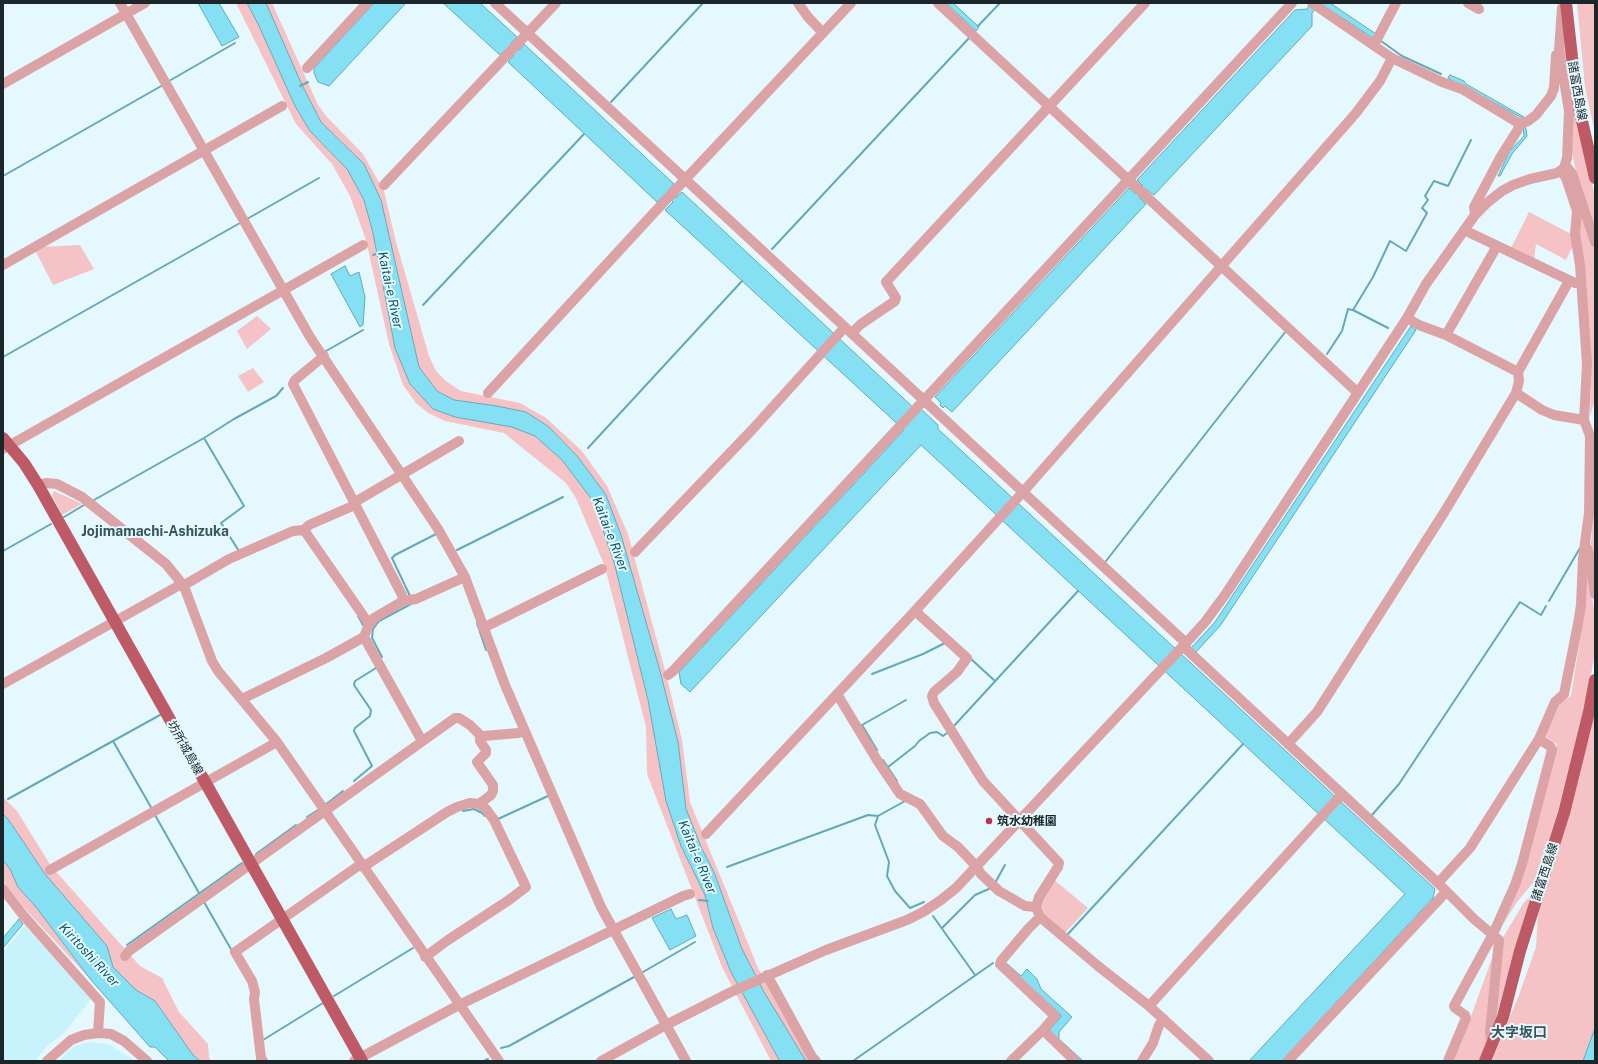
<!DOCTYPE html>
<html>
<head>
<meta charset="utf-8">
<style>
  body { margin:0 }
  #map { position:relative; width:1598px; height:1064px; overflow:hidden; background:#e5f8fd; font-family:"Public Sans",sans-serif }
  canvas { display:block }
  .frame { position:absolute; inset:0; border:4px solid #1a2629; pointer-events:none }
</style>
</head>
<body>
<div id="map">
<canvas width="1598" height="1064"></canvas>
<div class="frame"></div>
</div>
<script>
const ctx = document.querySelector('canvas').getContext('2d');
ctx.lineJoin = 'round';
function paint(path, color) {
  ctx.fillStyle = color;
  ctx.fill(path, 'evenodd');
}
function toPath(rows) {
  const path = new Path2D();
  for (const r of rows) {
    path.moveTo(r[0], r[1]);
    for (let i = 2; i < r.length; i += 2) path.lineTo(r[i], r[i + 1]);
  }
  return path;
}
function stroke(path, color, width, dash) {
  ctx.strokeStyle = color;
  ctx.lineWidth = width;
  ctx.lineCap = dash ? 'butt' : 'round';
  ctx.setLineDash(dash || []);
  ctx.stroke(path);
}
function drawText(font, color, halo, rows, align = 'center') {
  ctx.font = font + ' "Public Sans","Noto Sans JP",sans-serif';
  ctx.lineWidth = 4;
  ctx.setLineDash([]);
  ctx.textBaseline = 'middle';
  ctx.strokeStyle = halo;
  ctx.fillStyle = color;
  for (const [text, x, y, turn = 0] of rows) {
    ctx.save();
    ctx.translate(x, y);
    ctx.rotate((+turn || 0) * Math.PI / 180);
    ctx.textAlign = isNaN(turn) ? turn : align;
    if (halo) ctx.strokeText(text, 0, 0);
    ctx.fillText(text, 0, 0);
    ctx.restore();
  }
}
paint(toPath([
  [25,926,92,998,64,1033,47,1046,35,1061,3,1061,3,952],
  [89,1042,108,1044,135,1061,58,1061,74,1046]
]), '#c8f3fd');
paint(toPath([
  [236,3,247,3,259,26,295,106,310,131,347,169,364,200,373,233,395,348,455,417,512,427,535,436,562,460,593,501,614,562,648,700,666,801,681,846,705,895,713,928,731,972,780,1061,771,1061,722,967,647,774,646,727,605,567,576,498,566,483,504,433,445,421,428,413,416,403,403,385,389,344,366,240,350,196,332,164,296,124],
  [266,3,272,3,318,105,327,117,363,154,384,191,396,242,429,356,436,371,447,382,461,391,520,403,546,418,582,451,607,486,628,534,666,674,682,740,690,802,758,968,813,1061,806,1061,802,1055,764,992,742,949,714,872,702,849,686,809,678,742,660,671,621,535,606,495,578,457,549,427,526,412,497,406,454,400,437,391,419,367,381,200,364,164,321,122,302,85],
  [1577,3,1595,3,1595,133,1585,87],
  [1564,26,1577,116,1595,196,1595,230,1581,190,1570,146,1563,55],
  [1571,183,1595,251,1595,400,1590,416,1591,374],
  [1529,212,1571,234,1574,244,1566,260,1536,244,1534,260,1511,248],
  [80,245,94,269,53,285,35,250,41,247],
  [257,316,271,329,247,349,237,331],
  [253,368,264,382,248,392,238,376],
  [1595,423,1595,575,1591,543,1593,514,1594,428],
  [54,491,82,504,62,515,52,495],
  [1587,555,1595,618,1595,653,1584,712,1558,811,1538,877,1517,902,1502,926,1520,881,1557,744,1545,736,1561,702,1571,696,1585,608],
  [1595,706,1595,1028,1583,1061,1492,1061,1519,995,1536,947,1538,915,1590,734],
  [3,797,17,811,51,866,140,966,162,978,179,1012,208,1044,209,1058,212,1061,200,1061,193,1055,155,1001,136,990,113,967,107,946,45,874,8,819,3,814],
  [3,860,10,869,18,887,36,907,91,980,27,911,3,881],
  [1053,879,1088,908,1065,933,1045,916,1041,905,1043,896],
  [1538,886,1514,951,1493,1030,1502,939,1523,904],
  [1495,950,1487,1042,1479,1061,1452,1061,1470,1019]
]), '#f5c3c5');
const water = toPath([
  [198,3,219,3,239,37,222,46,198,3],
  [247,3,266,3,302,85,321,122,364,164,381,200,419,367,437,391,454,400,497,406,526,412,549,427,578,457,606,495,621,535,660,671,678,742,686,809,702,849,714,872,742,949,764,992,806,1061,780,1061,778,1058,731,972,713,928,705,895,681,846,666,801,648,700,614,562,593,501,562,460,535,436,512,427,455,417,433,409,410,384,395,348,373,233,364,200,347,169,310,131,295,106,259,26,247,3],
  [374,3,406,3,329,86,318,82,314,73,314,68,374,3],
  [443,3,480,3,517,37,511,43,519,50,524,44,674,184,668,191,675,198,682,192,917,411,920,408,938,425,938,429,1435,889,1433,898,1282,1061,1249,1061,1405,894,921,445,690,692,681,684,679,672,904,430,665,210,673,202,665,194,657,202,508,62,514,55,507,48,500,55,443,3],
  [946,3,953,3,979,27,976,31,946,3],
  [1311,3,1330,3,1376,34,1373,38,1319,3,1312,13,1312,26,1154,195,1146,189,1139,197,1146,204,952,412,945,406,943,408,940,405,941,403,935,397,1129,188,1136,194,1143,186,1137,180,1295,10,1307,9,1311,3],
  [1450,75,1464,81,1466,84,1524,117,1527,136,1512,154,1500,176,1498,176,1509,152,1524,136,1522,118,1463,86,1449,79,1448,77,1450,75],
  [345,266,350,276,359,272,365,297,363,325,360,327,331,274,345,266],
  [1411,326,1416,330,1220,626,1196,652,1191,648,1215,622,1411,326],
  [3,814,8,819,45,874,107,946,113,967,136,990,155,1001,193,1055,200,1061,169,1061,155,1047,150,1047,91,980,36,907,18,887,10,869,3,860,3,814],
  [671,909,676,919,687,915,696,936,670,950,652,918,671,909],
  [19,919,23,924,3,948,3,938,19,919],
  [1005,962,1021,976,1027,969,1037,979,1041,989,1072,1017,1059,1032,1059,1039,1083,1061,1079,1061,1050,1033,1050,1029,1061,1017,1060,1014,1005,965,1005,962],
  [1595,1028,1595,1061,1583,1061,1595,1028]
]);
paint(water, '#85e0f4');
stroke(water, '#65a8b7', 1);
stroke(toPath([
  [978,26,1000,3],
  [1381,41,1402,56,1441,74],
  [169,81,235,43],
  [300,86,308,82],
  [611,102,703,3],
  [3,176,163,85],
  [247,219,319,178],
  [772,249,970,37],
  [373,255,379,253],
  [423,305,584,134],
  [1388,328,1353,310,1373,277,1390,241,1406,251,1427,213,1422,208,1428,200,1425,196,1434,181,1448,186,1471,140],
  [326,351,363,330],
  [1327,354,1342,331,1348,309,1352,310],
  [3,357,240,223],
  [204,438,244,506,221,523,239,551],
  [588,448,742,281],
  [94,500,204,438,234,419,276,396,283,388],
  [64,517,84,505],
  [457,550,563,497],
  [3,551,51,524],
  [1106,561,1286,331],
  [410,596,392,558,395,555,436,534],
  [1549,601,1580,548],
  [358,616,363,625],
  [477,623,486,650],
  [382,657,372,638,373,629,379,621,411,604],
  [971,659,995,681],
  [872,674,923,654,945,643],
  [953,727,1078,591],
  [113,741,152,809],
  [877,750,862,725,906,700],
  [883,760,897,781],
  [888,767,915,746,919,741,930,733,937,732,943,736,947,733],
  [354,781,372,766,354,731,355,728,370,716,371,710,354,685,355,681,376,668],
  [8,799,160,715],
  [905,801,878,816,875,825,889,862,887,876,895,891,910,908,924,902],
  [325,805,343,791],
  [463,811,474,809,482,813,485,816],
  [155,815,199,893],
  [1372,815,1399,784,1520,602,1541,615,1546,606],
  [307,817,318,810],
  [498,819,548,796],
  [256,854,296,825],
  [727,867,868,815,878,816],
  [995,883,1005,865],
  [699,900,708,901],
  [204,902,232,951],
  [933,916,975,975],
  [942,928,975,895,991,888],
  [1067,935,1243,744],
  [127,945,242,863],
  [643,972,695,942],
  [334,996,413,948],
  [263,1040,323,1003],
  [501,1048,509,1046,634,977],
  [484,1061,488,1059],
  [853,1061,993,963]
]), '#65a8b7', 2);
stroke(toPath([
  [120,3,310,337,438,529,465,577,505,685,601,907,686,1061],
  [495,3,1186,643,1186,649,1438,883,1474,919,1499,940,1490,1032,1492,1045],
  [798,3,808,17,823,33],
  [938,3,1358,393],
  [1312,3,1392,58,1442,82,1462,89,1520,124,1528,121,1536,115,1551,96,1554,88,1556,55],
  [1468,3,1479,9],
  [1374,45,1396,3],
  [307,68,367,3],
  [3,84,145,3],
  [1565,165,1572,173,1595,242],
  [384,185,556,3],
  [1475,215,1474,207,1500,158,1517,131,1520,124],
  [1464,230,1575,283],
  [3,265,282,106],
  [1407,318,1419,325,1446,335,1518,372],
  [852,333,861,324,895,301,896,298,886,282,1145,3],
  [1446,335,1497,246],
  [324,356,295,380,293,384,402,595,403,601,374,618,369,624,364,637,422,741],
  [488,393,663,203,851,3],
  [1516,393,1542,410,1554,415,1584,420],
  [3,449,363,245],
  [38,485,46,483,57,484,82,497,166,564,179,580,185,589,212,661,218,671,277,742,499,1061],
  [355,502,459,441],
  [304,530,369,624],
  [1587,548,1589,554,1595,594],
  [635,552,751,431,845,327],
  [403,601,416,599,465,577],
  [915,611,967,658,957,672,934,692,932,696,934,703,983,781,1059,863,1058,867,1039,897,1036,907,1040,917,1098,966,1149,1006,1209,1061],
  [483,628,602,569],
  [668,675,673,671,1292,3],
  [3,684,178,586,186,584,229,559,293,531,304,530,309,525,355,505],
  [837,694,877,760,900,794,920,804,943,836,958,847,976,866,981,874,999,891,1025,906,1036,907],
  [242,699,326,658,364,637],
  [1288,744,1317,712,1445,511,1516,393,1519,381,1518,372,1569,281],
  [479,804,491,795,493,791,493,785,477,762,486,753,486,750,480,741,480,735],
  [706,834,915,611,1023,492,1356,113,1380,81,1392,58],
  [363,867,447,812,457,807,470,803,479,804,486,809,494,820,526,887,509,900,448,940,425,957],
  [50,870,277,742],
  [1438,883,1470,848,1539,739,1555,702,1564,694,1578,624,1581,605,1583,558,1589,513,1590,436,1584,420,1587,364,1580,265,1575,234,1577,211,1566,178,1561,170],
  [3,889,23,915,100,1002,98,1033],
  [125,956,129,951,455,718,459,718,470,725,480,735,484,736,518,733,524,731],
  [767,975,812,1057,816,1061],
  [1149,1006,1342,794],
  [1043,1030,1075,1061],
  [47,1061,71,1040,84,1035,98,1033,111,1034,124,1041,147,1061],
  [263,1061,261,1058,254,999,255,992,252,981,235,952,361,864],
  [354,1061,459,1005,683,896,690,894],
  [601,1061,666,1025,731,992,826,950,907,920,923,912,941,900,956,888,1186,643,1205,622,1225,595,1407,318,1426,284,1475,215,1488,202,1502,191,1513,185,1530,179,1557,173,1564,168,1567,158,1569,111,1559,50,1562,8,1564,3],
  [1011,1061,1043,1030,1055,1016,1000,964,1001,961,1028,929,1040,917],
  [1142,1061,1153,1043,1159,1025,1164,1019],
  [1288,1061,1446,892],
  [1448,1061,1466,1018,1465,1015,1455,1008,1454,1006,1493,934,1515,885,1522,864,1552,750,1550,746,1539,739]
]), '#dca3a6', 10);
stroke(toPath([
  [1566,3,1572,57,1580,112,1595,178],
  [3,438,24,463,38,485,362,1061],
  [1485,1061,1503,1017,1520,951,1564,813,1589,712,1595,680]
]), '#be5a65', 12);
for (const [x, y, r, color] of [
  [989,821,4,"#c1304c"]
]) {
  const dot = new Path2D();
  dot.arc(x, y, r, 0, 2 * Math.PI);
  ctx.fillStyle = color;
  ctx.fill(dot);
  stroke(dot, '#e5f8fd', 1.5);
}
drawText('12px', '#1a2629', '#e5f8fd', [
  ["諸富西島線",1577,91,80],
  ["坊所城島線",185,748,61],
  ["諸富西島線",1545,872,-72]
]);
drawText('bold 12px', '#1a2629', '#e5f8fd', [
  ["筑水幼稚園",997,821]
], 'left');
drawText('italic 13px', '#085a68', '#e5f8fd', [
  ["Kaitai-e River",390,290,78],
  ["Kaitai-e River",610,534,69],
  ["Kaitai-e River",697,857,67],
  ["Kiritoshi River",89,955,47]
]);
drawText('bold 14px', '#39555c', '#e5f8fd', [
  ["Jojimamachi-Ashizuka",155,532],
  ["大字坂口",1519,1033]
]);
</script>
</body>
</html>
